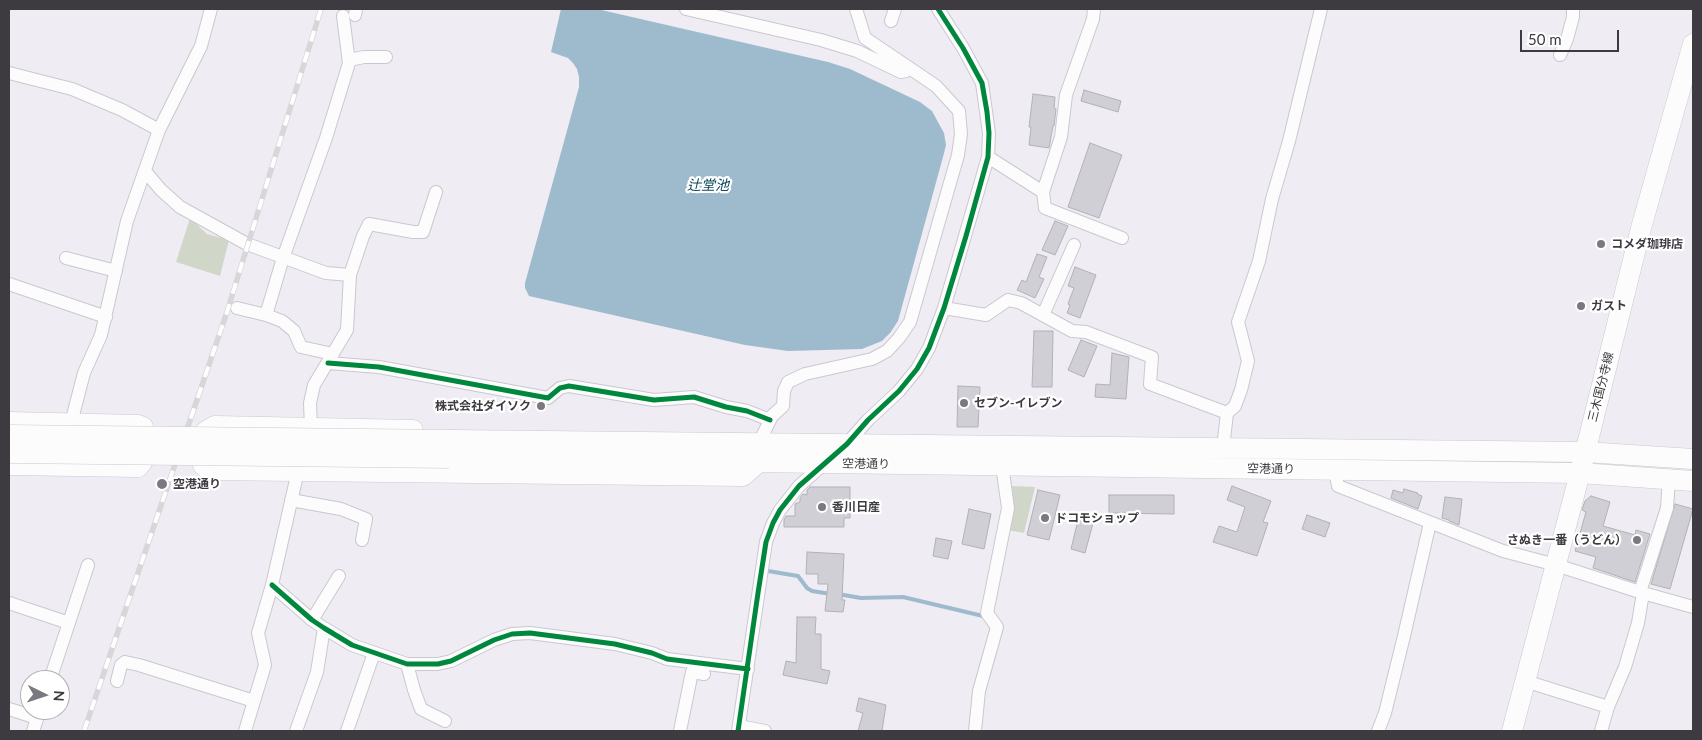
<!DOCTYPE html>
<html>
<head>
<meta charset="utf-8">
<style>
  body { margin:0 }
  #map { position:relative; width:1702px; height:740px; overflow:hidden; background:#efecf4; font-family:Lato,sans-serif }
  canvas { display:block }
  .frame { position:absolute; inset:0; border:10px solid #3d3a40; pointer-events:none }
  .north { position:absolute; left:20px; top:670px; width:50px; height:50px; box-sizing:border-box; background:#fff; border:1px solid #b1b0b3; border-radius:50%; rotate:94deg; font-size:14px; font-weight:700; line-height:20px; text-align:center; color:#3d3a40 }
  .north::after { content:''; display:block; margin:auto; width:18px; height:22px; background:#7b787f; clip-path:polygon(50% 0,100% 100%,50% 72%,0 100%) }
  .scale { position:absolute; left:1520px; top:30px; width:99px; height:22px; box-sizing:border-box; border:2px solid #3d3a40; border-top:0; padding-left:6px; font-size:15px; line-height:18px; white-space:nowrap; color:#3d3a40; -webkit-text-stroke:4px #fff; paint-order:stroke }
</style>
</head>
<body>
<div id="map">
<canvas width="1702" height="740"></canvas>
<div class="frame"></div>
<div class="north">N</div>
<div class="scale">50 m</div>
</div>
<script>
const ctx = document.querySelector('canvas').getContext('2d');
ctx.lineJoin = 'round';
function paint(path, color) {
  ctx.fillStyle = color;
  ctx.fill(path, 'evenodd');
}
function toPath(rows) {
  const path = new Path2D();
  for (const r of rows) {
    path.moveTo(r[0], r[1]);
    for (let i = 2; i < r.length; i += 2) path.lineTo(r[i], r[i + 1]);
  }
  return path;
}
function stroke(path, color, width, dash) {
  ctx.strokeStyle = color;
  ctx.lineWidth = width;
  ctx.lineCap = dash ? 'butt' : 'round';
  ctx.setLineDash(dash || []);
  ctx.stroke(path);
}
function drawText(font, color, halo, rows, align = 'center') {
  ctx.font = font + ' Lato,"Noto Sans JP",sans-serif';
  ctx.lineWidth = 4.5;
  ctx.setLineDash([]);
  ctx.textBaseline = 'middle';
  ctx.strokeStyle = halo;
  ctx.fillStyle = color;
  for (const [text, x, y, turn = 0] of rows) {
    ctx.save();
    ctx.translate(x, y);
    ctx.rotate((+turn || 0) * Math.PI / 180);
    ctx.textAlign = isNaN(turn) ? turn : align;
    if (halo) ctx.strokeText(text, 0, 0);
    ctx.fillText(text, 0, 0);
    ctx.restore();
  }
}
paint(toPath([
  [190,218,207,234,229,240,220,276,176,262],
  [1012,486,1035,487,1024,533,1007,530,1014,506]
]), '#d0d7c9');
paint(toPath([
  [561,9,597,9,828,62,850,69,920,102,932,111,944,133,946,145,943,157,898,321,890,333,882,341,862,349,788,351,745,345,529,296,525,288,525,283,579,87,579,77,577,69,573,63,568,58,551,52]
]), '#9ebbce');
stroke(toPath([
  [768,571,798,576,807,588,812,591,831,594],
  [838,594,861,598,903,597,983,616,985,618]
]), '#9ebbce', 4);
const building = toPath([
  [1084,90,1121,101,1118,112,1081,101,1084,90],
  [1033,94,1055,97,1054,108,1056,109,1054,126,1053,126,1049,148,1029,145,1031,127,1029,127,1033,94],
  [1090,143,1122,155,1099,218,1068,207,1090,143],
  [1055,221,1068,226,1055,255,1042,250,1055,221],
  [1037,254,1047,257,1039,277,1044,279,1035,298,1017,290,1022,280,1026,282,1037,254],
  [1075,267,1096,275,1080,318,1067,313,1070,305,1068,304,1074,288,1068,286,1075,267],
  [1034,331,1053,331,1052,387,1032,387,1034,331],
  [1081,340,1097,346,1084,377,1068,370,1081,340],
  [1112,353,1129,357,1126,399,1095,397,1096,384,1110,385,1112,353],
  [958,386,980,387,978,427,957,427,958,386],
  [1232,486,1271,501,1263,522,1268,523,1257,556,1213,542,1219,526,1237,532,1245,507,1227,500,1232,486],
  [810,487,850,487,850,518,844,518,844,527,784,527,784,520,786,516,795,516,795,504,800,502,800,498,803,494,807,495,807,490,810,487],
  [1404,489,1418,493,1417,494,1422,496,1418,509,1391,498,1393,490,1403,493,1404,489],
  [1038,490,1060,495,1049,540,1027,535,1038,490],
  [1109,495,1174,495,1174,514,1109,513,1109,495],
  [1591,496,1610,502,1603,526,1635,535,1636,530,1650,534,1635,582,1593,568,1596,557,1575,551,1586,512,1582,510,1585,501,1591,496],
  [1445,497,1462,499,1459,525,1449,521,1449,520,1442,518,1445,497],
  [1675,504,1693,509,1670,589,1651,584,1675,504],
  [969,509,991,514,984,549,962,544,969,509],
  [1080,512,1095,516,1085,553,1071,549,1080,512],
  [1307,515,1330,523,1325,537,1302,529,1307,515],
  [936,538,952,541,948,559,933,556,936,538],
  [807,552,844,554,842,600,845,600,843,612,825,611,828,584,818,584,818,574,806,574,807,552],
  [797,617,816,617,815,634,821,634,821,669,830,671,827,684,783,675,786,661,796,663,797,617],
  [859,698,886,705,882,731,858,731,863,713,856,711,859,698]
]);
paint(building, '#d0cfd6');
stroke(building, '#b2b1b7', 1);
const minor = toPath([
  [686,9,821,40,857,51,901,72,906,71],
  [1094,9,1093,19,1066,95,1061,137,1043,192,1045,208,1122,238],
  [355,15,356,9],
  [891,21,895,9],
  [1560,55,1567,39,1573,17,1573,9],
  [349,60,364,57,386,57],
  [9,73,72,89,122,110,159,130],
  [988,157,1043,192],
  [145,171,161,190,180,207,247,244,326,273,350,275],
  [66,258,116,271],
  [9,284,106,317],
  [237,308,266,315,282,321,294,331,301,347,333,354],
  [944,308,986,315,1008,300,1021,303,1072,331,1086,332,1152,357,1150,384,1227,413,1223,448],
  [266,315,283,258,326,138,349,63,343,16],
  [1043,315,1074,245],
  [328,363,379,367,548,398,560,388,569,386,654,400,694,397,726,407,747,411,770,420],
  [1227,413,1235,406,1241,390,1248,361,1238,322,1259,261,1272,199,1289,141,1321,9],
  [71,423,84,373,101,335,127,221,159,130,201,46,211,9],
  [311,428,310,403,314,385,347,330,350,275,363,236,369,224,413,232,423,232,436,192],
  [759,443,772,416,783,406,784,391,788,382,805,374,872,359,887,351,899,338,910,322,958,155,961,134,959,111,936,86,865,38,856,9],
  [844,447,868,420,899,391,917,369,929,348,944,308,988,157,989,133,982,83,963,48,938,9],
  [1335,470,1338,486,1503,551,1556,565,1643,593,1693,607],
  [291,500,341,509,366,519,362,540],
  [272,585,312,620,324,628,352,645,407,664,438,664,451,661,494,640,512,634,530,633,615,644,652,653,667,659,748,669],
  [1640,592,1667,508,1669,479],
  [9,603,69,623],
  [312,620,339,576],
  [407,664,414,690,421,709,445,721],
  [50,680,88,565],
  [117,681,121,665,125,662,139,665,254,701],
  [1525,681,1608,707,1625,667,1638,623,1643,593],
  [9,709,37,718],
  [739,726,765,731],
  [33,731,40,710],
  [245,731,265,665,258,633,272,585,298,471],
  [296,731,317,672,324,628],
  [347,731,374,653],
  [680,731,692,672,704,674],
  [738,731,766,542,773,523,780,510,799,486,825,463],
  [975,731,979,691,997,627,987,613,1008,508,1002,465],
  [1378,731,1385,713,1404,636,1430,523],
  [1601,731,1608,707]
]);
const primary = toPath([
  [1512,731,1580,473,1641,228,1693,44]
]);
const trunk = toPath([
  [9,422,138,425,143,427,143,461,138,467,9,465],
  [413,430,215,426,206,431,203,465,209,470,743,476,759,462],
  [451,440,1585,452,1693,459],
  [449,458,1580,473,1693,481]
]);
stroke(minor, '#cac8ce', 14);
stroke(primary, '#cac8ce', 21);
stroke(trunk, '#cac8ce', 21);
stroke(minor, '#fdfcfd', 12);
stroke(primary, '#fdfcfd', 20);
stroke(trunk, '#fdfcfd', 20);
const rail = toPath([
  [84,731,226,315,321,9]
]);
stroke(rail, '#d7d6d9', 5.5);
stroke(rail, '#fff', 4, [11]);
const trunkBridge = toPath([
  [9,435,451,440],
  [9,453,449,458]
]);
stroke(trunkBridge, '#cac8ce', 21, []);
stroke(trunkBridge, '#fdfcfd', 20);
stroke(toPath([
  [328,363,379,367,548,398,560,388,569,386,654,400,694,397,726,407,747,411,770,420],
  [272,585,312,620,324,628,352,645,407,664,438,664,451,661,494,640,512,634,530,633,615,644,652,653,667,659,748,669],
  [738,731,758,593,766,542,773,523,780,510,799,486,847,444,868,420,899,391,917,369,929,348,944,308,966,236,988,157,989,133,987,112,982,83,963,48,938,9]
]), '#00873e', 5);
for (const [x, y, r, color] of [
  [1601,244,5,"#7b787f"],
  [1581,306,5,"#7b787f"],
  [964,403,5,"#7b787f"],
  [541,406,5,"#7b787f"],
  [162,484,6,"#7b787f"],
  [822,507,5,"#7b787f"],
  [1045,518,5,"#7b787f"],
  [1637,540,5,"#7b787f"]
]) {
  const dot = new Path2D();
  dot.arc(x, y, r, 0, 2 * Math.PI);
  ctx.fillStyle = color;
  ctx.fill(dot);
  stroke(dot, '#fff', 2);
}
drawText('bold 12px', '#3d3a40', '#fff', [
  ["コメダ珈琲店",1611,244],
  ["ガスト",1591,306],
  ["セブン-イレブン",974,403],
  ["株式会社ダイソク",531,406,"right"],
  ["空港通り",173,484],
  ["香川日産",832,507],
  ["ドコモショップ",1055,518],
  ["さぬき一番（うどん）",1627,540,"right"]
], 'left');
drawText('12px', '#3d3a40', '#fff', [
  ["三木国分寺線",1601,387,-76],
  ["空港通り",866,464,1],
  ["空港通り",1271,469,1]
]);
drawText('italic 14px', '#0c455d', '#fff', [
  ["辻堂池",708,185]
]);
</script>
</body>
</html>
